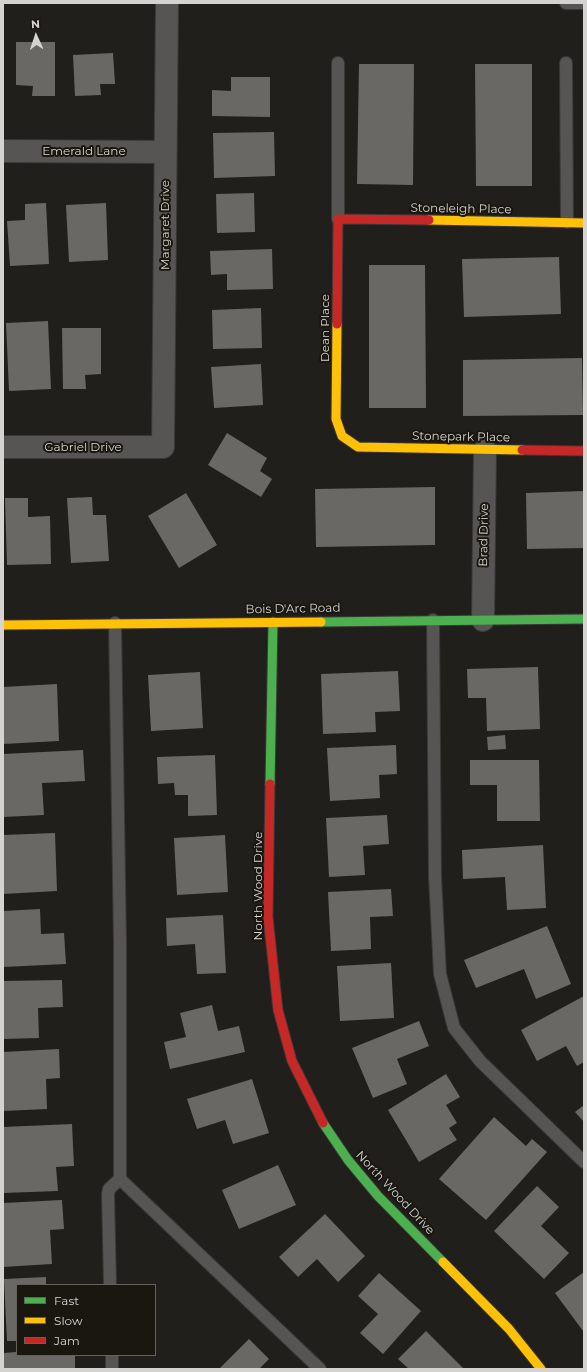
<!DOCTYPE html>
<html>
<head>
<meta charset="utf-8">
<style>
  body { margin:0 }
  #map { position:relative; width:587px; height:1372px; overflow:hidden; background:#211f1b; font-family:Montserrat,sans-serif }
  canvas { display:block }
  .frame { position:absolute; inset:0; border:4px solid #d5d3cf; pointer-events:none }
  .legend { position:absolute; left:16px; top:1284px; width:140px; height:72px; box-sizing:border-box; background:#191710; border:1px solid #64625c; margin:0; padding:5px 7px; list-style:none; font-size:12px; color:#d5d3cf }
  .legend li { display:flex; align-items:center; gap:8px; height:20px }
  .legend b { width:20px; border:1px solid #64625c }
  .north { position:absolute; left:16px; top:16px; width:40px; height:40px; -webkit-text-stroke:3px #191710; paint-order:stroke; rotate:357deg; font-size:11px; font-weight:700; line-height:16px; text-align:center; color:#d5d3cf }
  .north::after { content:''; display:block; margin:auto; width:14px; height:18px; background:#d5d3cf; clip-path:polygon(50% 0,100% 100%,50% 72%,0 100%) }
</style>
</head>
<body>
<div id="map">
<canvas width="587" height="1372"></canvas>
<div class="frame"></div>
<ul class="legend">
<li><b style="height:5px;background:#4caf50"></b>Fast</li>
<li><b style="height:5px;background:#ffc107"></b>Slow</li>
<li><b style="height:5px;background:#c62828"></b>Jam</li>
</ul>
<div class="north">N</div>
</div>
<script>
const ctx = document.querySelector('canvas').getContext('2d');
ctx.lineJoin = 'round';
function paint(path, color) {
  ctx.fillStyle = color;
  ctx.fill(path, 'evenodd');
}
function toPath(rows) {
  const path = new Path2D();
  for (const r of rows) {
    path.moveTo(r[0], r[1]);
    for (let i = 2; i < r.length; i += 2) path.lineTo(r[i], r[i + 1]);
  }
  return path;
}
function stroke(path, color, width, dash) {
  ctx.strokeStyle = color;
  ctx.lineWidth = width;
  ctx.lineCap = dash ? 'butt' : 'round';
  ctx.setLineDash(dash || []);
  ctx.stroke(path);
}
function drawText(font, color, halo, rows, align = 'center') {
  ctx.font = font + ' Montserrat,sans-serif';
  ctx.lineWidth = 4;
  ctx.setLineDash([]);
  ctx.textBaseline = 'middle';
  ctx.strokeStyle = halo;
  ctx.fillStyle = color;
  for (const [text, x, y, turn = 0] of rows) {
    ctx.save();
    ctx.translate(x, y);
    ctx.rotate((+turn || 0) * Math.PI / 180);
    ctx.textAlign = isNaN(turn) ? turn : align;
    if (halo) ctx.strokeText(text, 0, 0);
    ctx.fillText(text, 0, 0);
    ctx.restore();
  }
}
paint(toPath([
  [16,42,55,42,55,96,32,96,33,86,16,85],
  [113,53,115,84,100,84,101,95,75,96,73,55],
  [359,64,414,64,413,185,357,184],
  [475,64,532,64,532,186,476,186],
  [231,77,270,77,270,117,212,116,212,90,231,91],
  [274,132,275,176,214,178,213,133],
  [254,193,255,232,217,233,216,194],
  [46,203,49,264,10,266,7,221,25,220,25,204],
  [106,203,108,260,69,262,66,205],
  [272,249,273,289,227,290,227,274,211,275,210,251],
  [559,257,561,314,464,317,462,259],
  [369,265,425,265,426,408,369,408],
  [261,308,262,348,213,349,212,310],
  [48,321,51,389,9,391,6,323],
  [62,328,101,328,101,374,85,375,86,389,63,389],
  [582,358,583,415,463,416,463,360],
  [261,364,263,405,214,408,211,367],
  [227,433,267,458,260,471,272,479,261,497,208,465],
  [435,487,435,545,316,547,315,489],
  [584,491,584,548,527,549,526,493],
  [186,493,217,545,179,568,148,516],
  [92,497,93,515,106,515,109,561,71,563,67,498],
  [5,498,28,498,28,517,50,516,51,564,7,565],
  [538,667,540,729,487,731,486,698,468,698,467,669],
  [398,671,400,711,375,712,376,732,323,734,321,674],
  [200,672,203,728,151,731,148,675],
  [57,684,59,741,3,744,3,687],
  [505,735,506,749,488,750,487,737],
  [396,745,397,774,379,775,380,798,330,801,327,748],
  [83,750,85,781,42,783,44,815,3,817,3,754],
  [215,755,217,815,188,816,188,795,175,795,174,783,158,784,157,757],
  [470,760,539,760,540,821,497,821,497,785,470,785],
  [387,815,389,844,363,846,365,875,329,877,326,818],
  [55,833,57,891,3,894,3,835],
  [225,835,228,892,177,895,174,838],
  [543,845,546,908,507,910,505,877,463,879,462,850],
  [391,889,393,916,370,917,371,949,331,951,328,892],
  [40,909,41,934,64,933,66,964,3,967,3,911],
  [223,915,226,973,197,974,195,944,167,946,166,918],
  [547,926,571,984,536,999,524,969,476,988,464,960],
  [391,963,394,1018,340,1021,337,966],
  [62,980,63,1007,38,1008,39,1038,3,1039,3,981],
  [584,996,584,1062,577,1066,566,1046,537,1061,521,1030],
  [212,1005,218,1031,239,1026,245,1052,170,1069,164,1042,186,1037,180,1013],
  [419,1021,429,1046,397,1059,407,1084,373,1098,352,1048],
  [59,1049,60,1078,46,1079,47,1109,3,1111,3,1052],
  [446,1074,460,1097,446,1105,457,1123,449,1128,457,1140,419,1162,388,1110],
  [252,1079,269,1133,233,1144,225,1120,197,1129,187,1099],
  [584,1105,584,1122,575,1112],
  [494,1117,526,1146,532,1139,547,1152,486,1220,439,1179],
  [72,1124,74,1166,56,1167,58,1191,3,1193,3,1127],
  [278,1165,296,1205,239,1229,222,1190],
  [537,1186,559,1207,541,1226,569,1253,544,1279,494,1231],
  [62,1200,64,1229,50,1230,52,1264,3,1267,3,1203],
  [325,1214,365,1256,338,1282,317,1259,298,1277,279,1257],
  [584,1272,584,1330,583,1331,555,1293],
  [379,1273,421,1311,383,1354,360,1333,378,1314,358,1296],
  [46,1277,46,1285,17,1285,17,1341,7,1341,4,1279],
  [426,1331,464,1369,409,1369,398,1359],
  [249,1339,269,1359,259,1369,219,1369],
  [17,1352,17,1355,75,1355,75,1369,3,1369,3,1353]
]), '#696865');
const lane = toPath([
  [566,3,584,3],
  [338,63,338,219],
  [566,63,567,222],
  [433,620,435,877,440,974,454,1028,480,1061,584,1162],
  [115,623,120,944,120,1179,320,1369],
  [110,1285,108,1194,109,1189,120,1179],
  [112,1355,112,1369]
]);
const street = toPath([
  [3,151,165,152],
  [3,447,163,447,167,3],
  [483,620,485,450]
]);
const fast = toPath([
  [321,622,584,619],
  [270,784,273,622],
  [323,1123,348,1160,378,1196,443,1262]
]);
const slow = toPath([
  [429,220,584,223],
  [337,324,336,419,342,436,358,447,522,450],
  [3,625,321,622],
  [443,1262,509,1329,541,1369]
]);
const jam = toPath([
  [337,324,338,219,429,220],
  [522,450,584,451],
  [270,784,268,917,278,1010,292,1061,323,1123]
]);
stroke(lane, '#3b3936', 14);
stroke(street, '#3b3936', 24);
stroke(fast, '#3b3936', 11);
stroke(slow, '#3b3936', 11);
stroke(jam, '#3b3936', 11);
stroke(lane, '#575553', 12);
stroke(street, '#575553', 22);
stroke(fast, '#4caf50', 9);
stroke(slow, '#ffc107', 9);
stroke(jam, '#c62828', 9);
drawText('12px', '#d5d3cf', '#191710', [
  ["Emerald Lane",84,151],
  ["Stoneleigh Place",461,209,1],
  ["Margaret Drive",165,225,-90],
  ["Dean Place",325,328,-90],
  ["Stonepark Place",461,437,1],
  ["Gabriel Drive",83,447],
  ["Brad Drive",484,535,-89],
  ["Bois D'Arc Road",293,609,-1],
  ["North Wood Drive",258,886,-90],
  ["North Wood Drive",395,1193,47]
]);
</script>
</body>
</html>
